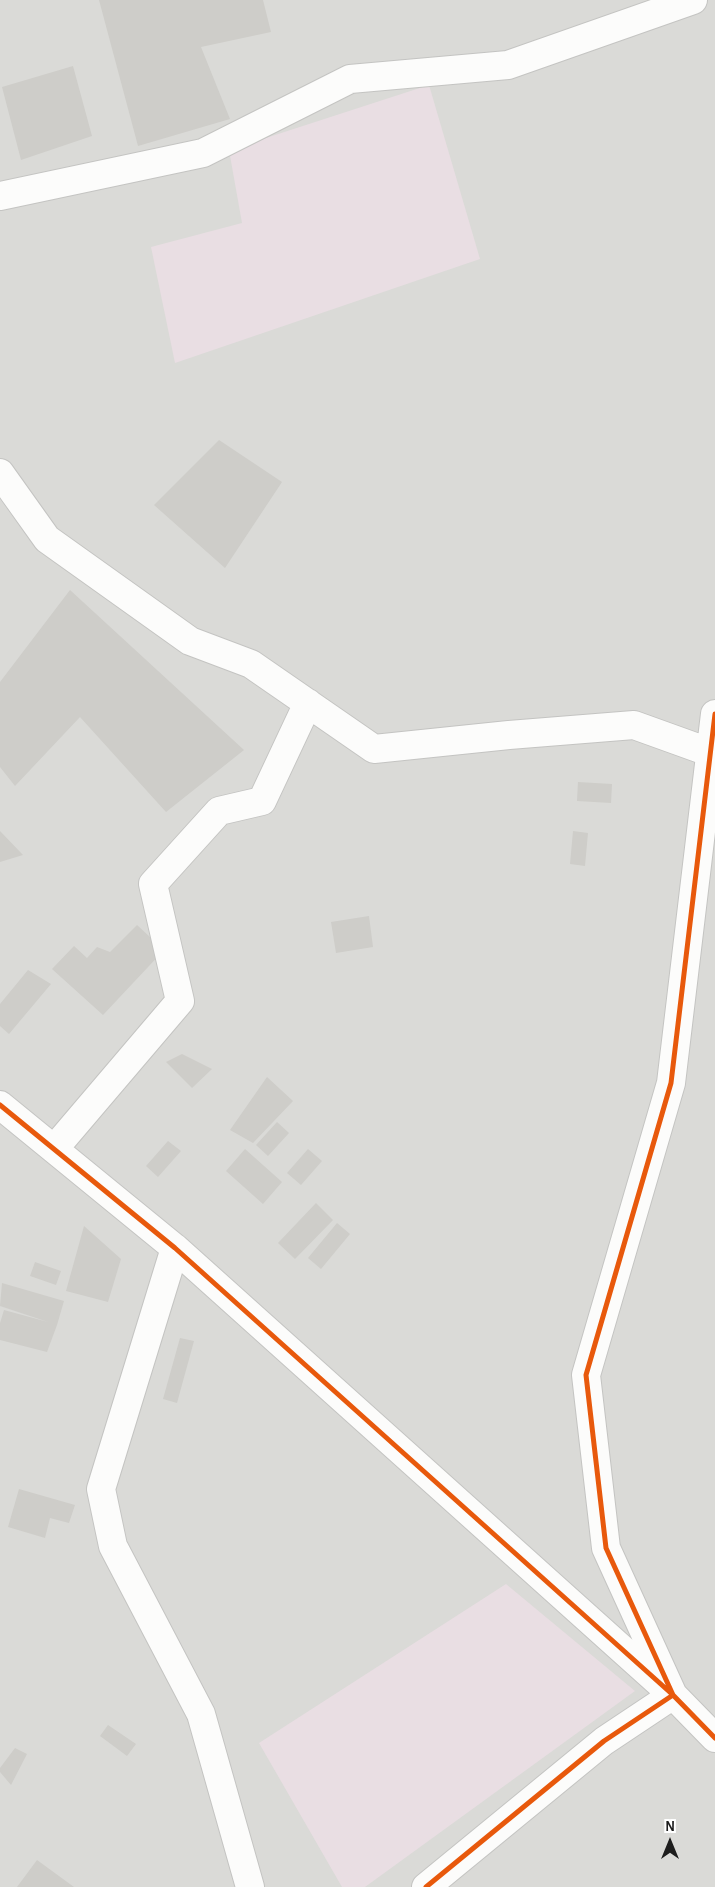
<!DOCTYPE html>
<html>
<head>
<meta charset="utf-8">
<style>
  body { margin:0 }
  #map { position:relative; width:715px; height:1887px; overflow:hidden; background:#ebebe6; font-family:"Alegreya Sans",sans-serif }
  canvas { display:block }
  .north { position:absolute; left:645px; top:1817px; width:50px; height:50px; -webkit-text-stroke:4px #fff; paint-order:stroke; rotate:0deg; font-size:14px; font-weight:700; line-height:20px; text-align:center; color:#1d1d1d }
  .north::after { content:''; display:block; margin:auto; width:18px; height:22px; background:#1d1d1d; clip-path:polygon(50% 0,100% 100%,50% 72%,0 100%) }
</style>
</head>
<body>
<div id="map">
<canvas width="715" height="1887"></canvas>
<div class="north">N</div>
</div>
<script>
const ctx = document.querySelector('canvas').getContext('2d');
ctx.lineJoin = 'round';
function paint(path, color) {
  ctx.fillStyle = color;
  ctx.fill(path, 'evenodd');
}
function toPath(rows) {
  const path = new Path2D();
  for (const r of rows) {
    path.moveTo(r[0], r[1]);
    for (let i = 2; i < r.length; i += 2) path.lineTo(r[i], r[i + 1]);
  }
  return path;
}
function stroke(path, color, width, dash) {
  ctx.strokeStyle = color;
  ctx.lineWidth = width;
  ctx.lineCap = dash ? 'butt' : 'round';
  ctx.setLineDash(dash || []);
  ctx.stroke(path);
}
paint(toPath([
  [0,0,715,0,715,1887,0,1887]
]), '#dadad7');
paint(toPath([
  [429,85,480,259,175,363,151,247,242,223,229,150],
  [506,1584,635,1691,365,1887,342,1887,259,1743]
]), '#e9dee3');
paint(toPath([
  [99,0,263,0,271,32,201,47,230,119,138,146],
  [73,66,92,136,21,160,2,87],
  [219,440,282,482,225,568,154,505],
  [70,590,244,750,166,812,80,717,15,786,0,767,0,682],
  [578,782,612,784,611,803,577,801],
  [0,831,23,855,0,862],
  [573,831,588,833,585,866,570,864],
  [369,916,373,947,336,953,331,922],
  [137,925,164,950,103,1015,52,969,74,946,87,958,97,947,110,952],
  [28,970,51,984,9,1034,0,1026,0,1004],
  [182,1054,212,1069,192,1088,166,1062],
  [267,1077,293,1101,253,1143,230,1130],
  [277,1122,289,1133,268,1156,256,1145],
  [168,1141,181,1151,158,1177,146,1166],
  [245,1149,282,1182,263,1204,226,1171],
  [308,1149,322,1161,301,1185,287,1173],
  [316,1203,333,1220,295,1259,278,1243],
  [337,1223,350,1234,321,1269,308,1258],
  [84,1226,121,1259,108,1302,66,1291],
  [35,1262,61,1271,56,1285,30,1276],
  [2,1283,64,1301,57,1325,47,1352,0,1340,0,1323,4,1310,48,1322,0,1306],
  [180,1338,194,1341,177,1403,163,1399],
  [19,1489,75,1505,69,1523,50,1518,45,1538,8,1527],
  [108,1725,136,1744,127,1756,100,1736],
  [15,1748,27,1754,11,1785,0,1772,0,1768],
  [37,1860,74,1887,17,1887]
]), '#cecdc9');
const minor = toPath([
  [0,196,203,153,350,79,508,65,693,0],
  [0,473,47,539,190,641,251,664,374,749,509,735,634,725,709,752,715,761],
  [715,714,671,1083,586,1375,606,1548,673,1695,715,1738],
  [0,1105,175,1248,673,1695,604,1741,426,1887],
  [54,1149,180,1001,153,884,219,811,262,801,308,703],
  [175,1248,101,1489,113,1546,201,1714,250,1887]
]);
stroke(minor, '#c4c4c2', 30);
stroke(minor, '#fcfcfb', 28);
stroke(toPath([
  [715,714,671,1083,586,1375,606,1548,673,1695,715,1738],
  [0,1105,175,1248,673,1695,604,1741,426,1887]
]), '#e8590c', 5);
</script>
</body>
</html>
